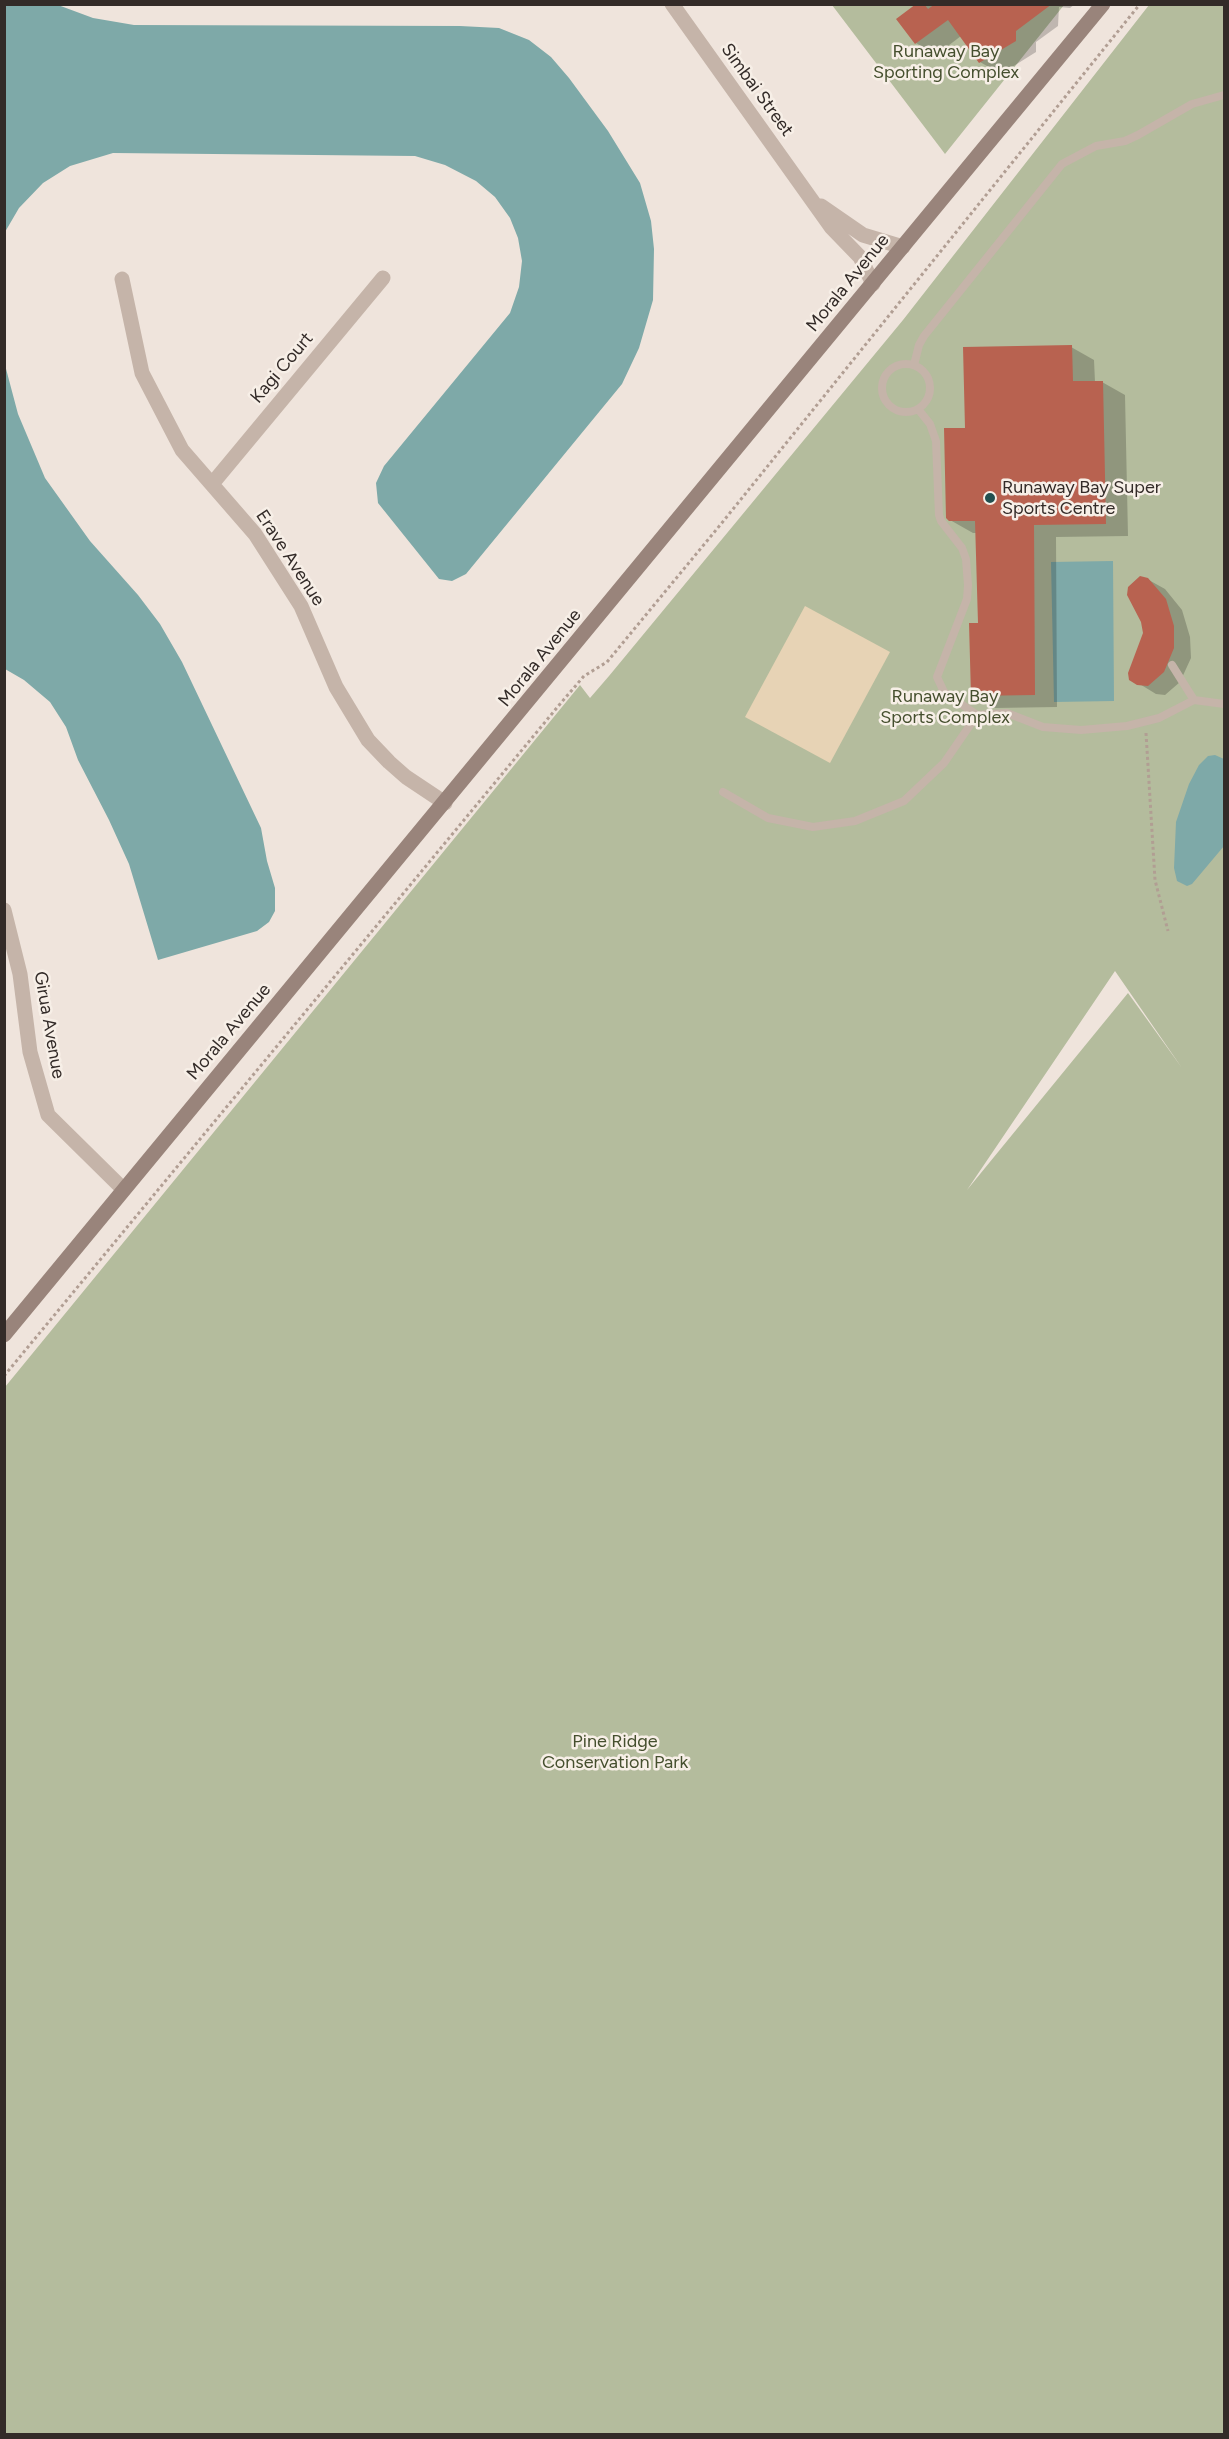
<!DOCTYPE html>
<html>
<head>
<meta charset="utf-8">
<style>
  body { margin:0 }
  #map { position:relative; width:1229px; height:2439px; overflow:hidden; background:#efe4dc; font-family:Figtree,sans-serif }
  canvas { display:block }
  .frame { position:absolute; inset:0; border:6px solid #332b28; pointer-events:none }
</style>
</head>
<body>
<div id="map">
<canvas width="1229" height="2439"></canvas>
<div class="frame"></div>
</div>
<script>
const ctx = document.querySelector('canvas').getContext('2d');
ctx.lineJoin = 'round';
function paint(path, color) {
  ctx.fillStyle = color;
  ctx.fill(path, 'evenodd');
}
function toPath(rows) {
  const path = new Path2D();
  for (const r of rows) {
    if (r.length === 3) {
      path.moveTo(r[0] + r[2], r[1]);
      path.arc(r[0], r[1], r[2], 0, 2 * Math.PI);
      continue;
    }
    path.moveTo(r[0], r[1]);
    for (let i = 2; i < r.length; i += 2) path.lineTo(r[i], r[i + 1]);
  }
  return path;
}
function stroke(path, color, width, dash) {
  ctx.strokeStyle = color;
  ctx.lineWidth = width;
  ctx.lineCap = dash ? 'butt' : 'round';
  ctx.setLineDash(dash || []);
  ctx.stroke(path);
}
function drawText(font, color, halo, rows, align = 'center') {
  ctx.font = font + ' Figtree,sans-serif';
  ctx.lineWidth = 5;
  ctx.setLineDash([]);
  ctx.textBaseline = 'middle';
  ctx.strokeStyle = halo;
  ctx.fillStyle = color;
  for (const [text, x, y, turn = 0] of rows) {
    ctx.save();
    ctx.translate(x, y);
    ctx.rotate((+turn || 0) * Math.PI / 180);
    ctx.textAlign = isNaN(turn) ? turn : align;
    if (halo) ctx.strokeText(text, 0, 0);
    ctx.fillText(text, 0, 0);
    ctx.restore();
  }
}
paint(toPath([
  [832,5,1064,5,945,154],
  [1149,5,1224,5,1224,2434,5,2434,5,1387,580,685,590,698,609,676,903,320],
  [1115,971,1182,1068,1128,993,967,1190]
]), '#b4bc9d');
paint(toPath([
  [805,606,890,652,830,763,745,717]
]), '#e7d3b5');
paint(toPath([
  [5,4,58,5,93,18,134,25,460,26,499,28,529,40,551,57,569,78,608,131,640,183,651,221,654,249,653,300,639,348,622,384,466,574,452,581,439,579,378,503,376,483,384,466,510,313,519,287,522,261,518,238,510,218,495,197,476,181,445,165,415,156,113,153,70,166,43,183,19,208,5,232],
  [5,365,18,414,45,478,90,541,138,595,160,624,182,662,261,828,267,861,275,888,275,911,269,922,257,931,158,960,129,864,109,820,78,760,66,727,50,702,24,680,5,669],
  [1113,561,1114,701,1054,702,1051,562],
  [1215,755,1224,759,1224,846,1192,884,1187,886,1177,881,1174,868,1176,822,1189,784,1199,765,1208,756]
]), '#7ea9a8');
paint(toPath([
  [924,4,1075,4,1070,8,1059,7,1058,26,1036,42,1036,52,1001,74,980,62,961,36,936,55,916,43],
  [1071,347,1094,360,1095,382,1102,382,1125,395,1128,536,1056,537,1057,707,995,708,972,695,979,624,977,533,973,533,950,520,966,429],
  [1147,579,1165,589,1182,610,1190,637,1191,658,1180,682,1165,695,1156,694,1138,683,1144,633]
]), '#0003');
paint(toPath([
  [916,4,924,4,928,9,935,4,1052,4,1016,31,1016,41,979,63,948,20,915,44,896,19],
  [1072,345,1073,381,1103,381,1106,524,1034,525,1035,695,971,696,969,623,978,623,975,521,949,521,946,518,944,428,965,428,963,347],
  [1140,576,1148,578,1166,599,1174,626,1174,648,1164,672,1148,686,1137,685,1129,680,1128,673,1143,633,1141,622,1127,595,1128,587]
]), '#b86250');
stroke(toPath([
  [1146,733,1155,880,1168,931],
  [4,1376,560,704,584,676,607,662,721,524,1140,4]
]), '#b19e93', 3, [3, 3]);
stroke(toPath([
  [906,388,24],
  [914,365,919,345,924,336,1062,164,1096,146,1125,141,1138,135,1192,104,1224,95],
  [918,409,930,424,936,441,939,515,941,521,962,548,966,559,968,585,967,599,937,677,944,692,977,715],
  [1172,665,1194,700,1224,704],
  [723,792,768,818,813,827,855,821,904,801,944,763,977,715,1007,713,1043,727,1081,730,1127,726,1159,718,1194,700]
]), '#c5b4a9', 8);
stroke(toPath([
  [672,4,831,227,860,257,873,284],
  [821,206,863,235,903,247],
  [122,279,142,373,182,450,255,534,301,606,336,687,368,740,389,762,406,777,445,803],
  [212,484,383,278],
  [4,910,20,974,30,1052,48,1115,123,1189]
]), '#c5b4a9', 15);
stroke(toPath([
  [4,1335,1103,4]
]), '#99847b', 15);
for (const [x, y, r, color] of [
  [990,498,6,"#225050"]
]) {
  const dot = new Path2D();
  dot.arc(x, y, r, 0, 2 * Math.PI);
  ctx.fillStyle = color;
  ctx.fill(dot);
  stroke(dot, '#f7efe7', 2);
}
drawText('18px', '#454f2e', '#f7efe7', [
  ["Runaway Bay",946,52],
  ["Sporting Complex",946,73],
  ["Runaway Bay",945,697],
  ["Sports Complex",945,718],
  ["Pine Ridge",615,1742],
  ["Conservation Park",615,1763]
]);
drawText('18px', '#332b28', '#f7efe7', [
  ["Simbai Street",757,90,54],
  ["Morala Avenue",848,283,-51],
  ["Kagi Court",282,368,-50],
  ["Erave Avenue",290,558,57],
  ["Morala Avenue",540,658,-51],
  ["Girua Avenue",49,1025,80],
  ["Morala Avenue",229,1032,-50]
]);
drawText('18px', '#332b28', '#f7efe7', [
  ["Runaway Bay Super",1002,488],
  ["Sports Centre",1002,509]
], 'left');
</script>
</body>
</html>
